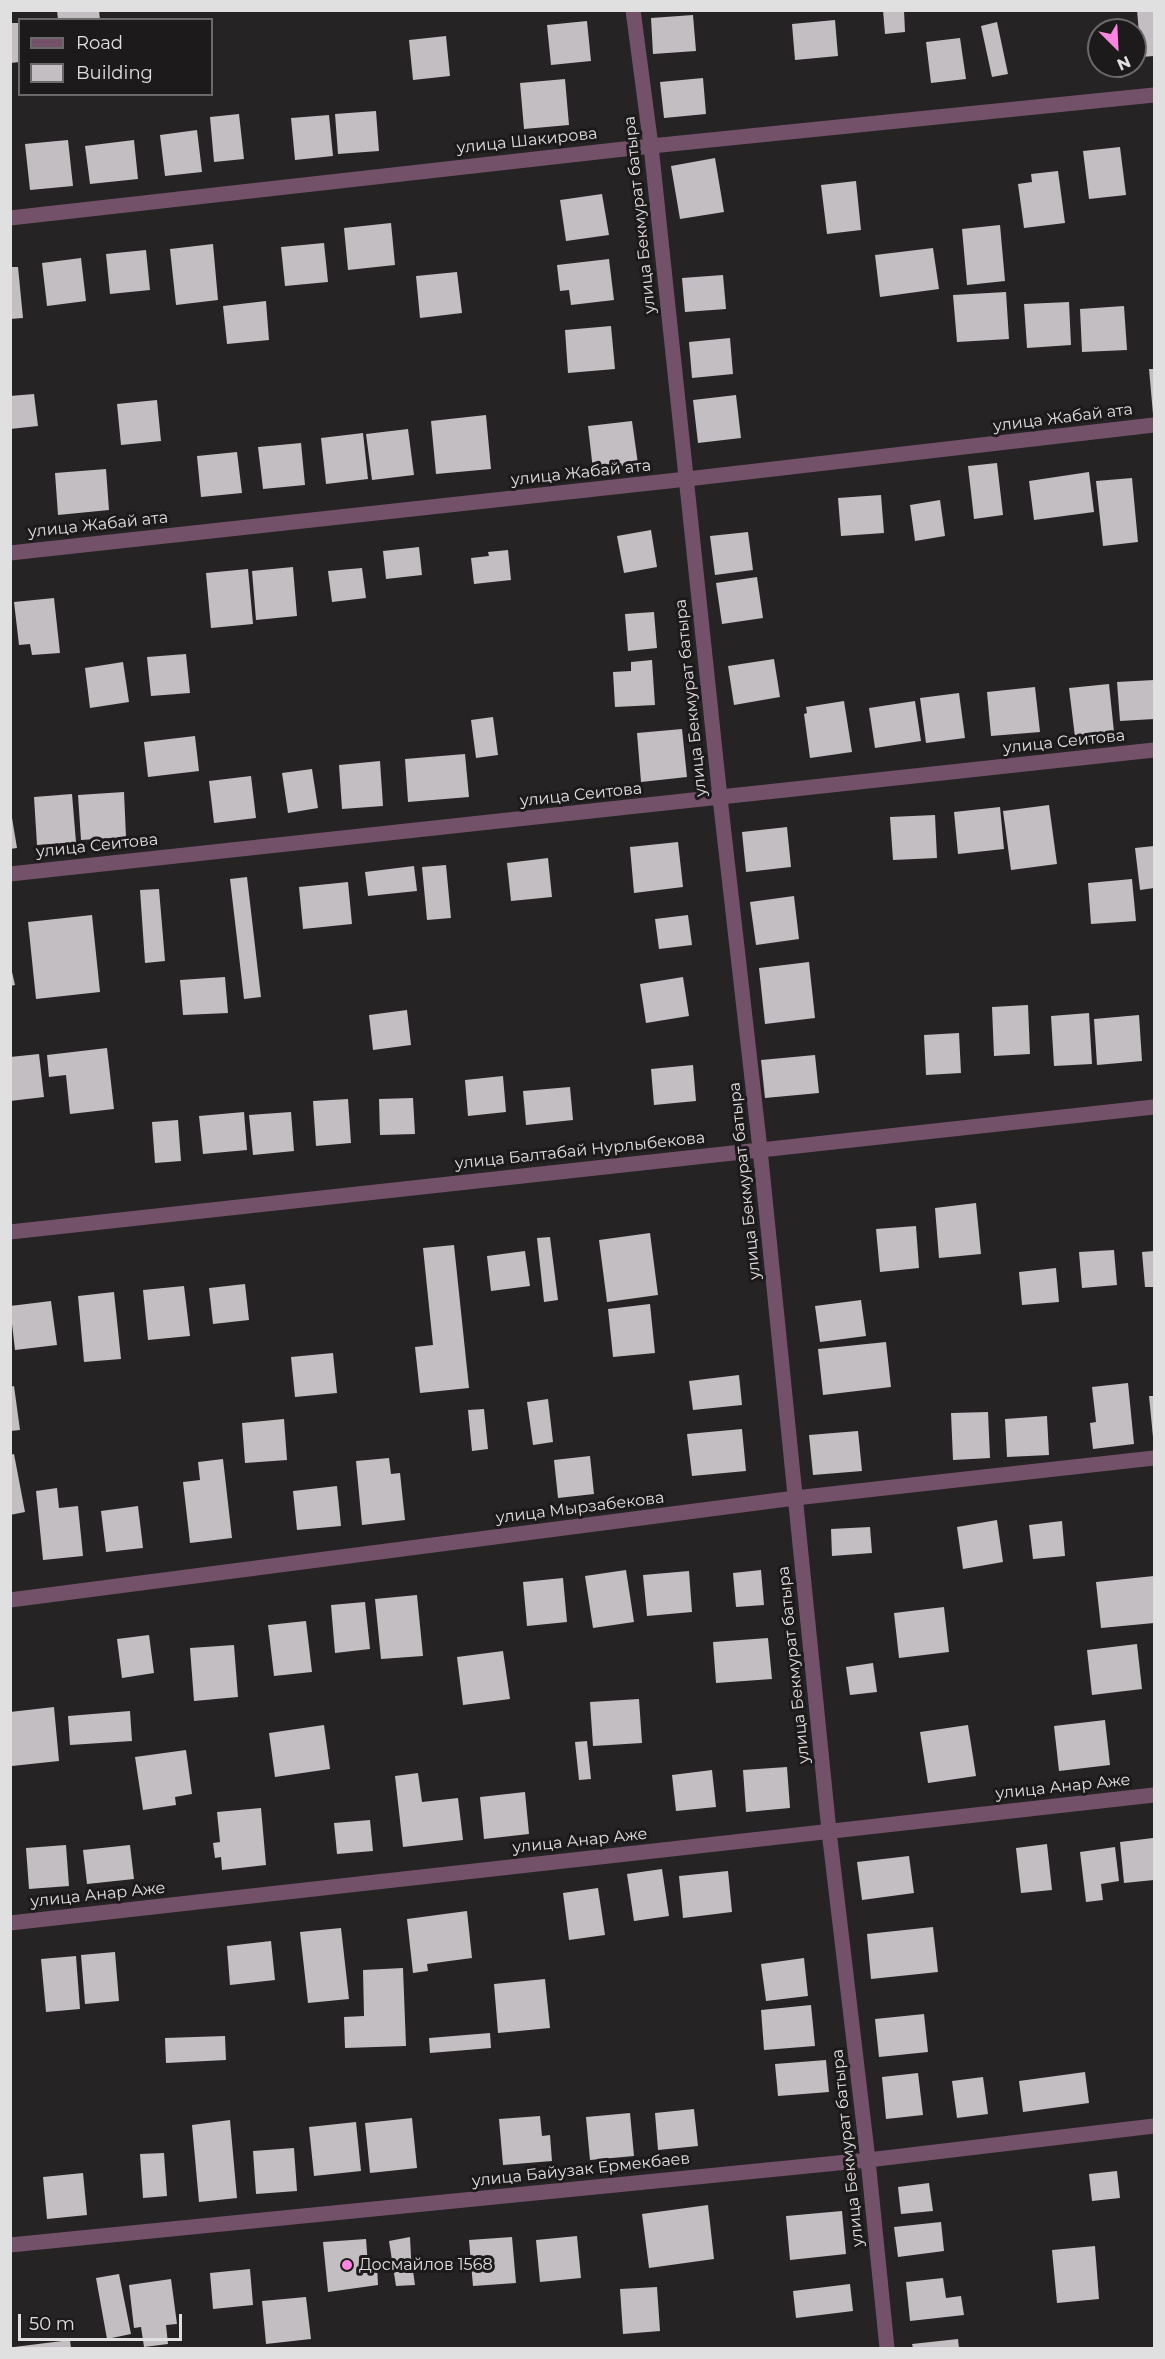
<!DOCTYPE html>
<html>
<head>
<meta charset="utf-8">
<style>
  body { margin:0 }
  #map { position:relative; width:1165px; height:2359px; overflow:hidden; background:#262325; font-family:Montserrat,sans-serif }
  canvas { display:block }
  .frame { position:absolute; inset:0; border:12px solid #e1e0e1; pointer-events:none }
  .legend { position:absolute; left:18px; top:18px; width:195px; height:78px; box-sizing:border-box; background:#1c1a1b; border:2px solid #6b696a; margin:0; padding:8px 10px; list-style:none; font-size:18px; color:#e1e0e1 }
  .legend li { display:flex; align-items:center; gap:12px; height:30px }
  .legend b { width:30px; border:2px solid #6b696a }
  .north { position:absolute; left:1087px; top:18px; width:60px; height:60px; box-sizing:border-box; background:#1c1a1b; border:2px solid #6b696a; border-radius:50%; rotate:156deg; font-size:16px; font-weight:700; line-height:24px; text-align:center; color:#e1e0e1 }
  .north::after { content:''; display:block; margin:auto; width:21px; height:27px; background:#fe85df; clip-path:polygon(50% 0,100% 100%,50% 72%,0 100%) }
  .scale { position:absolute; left:18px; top:2314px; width:164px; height:27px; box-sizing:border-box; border:3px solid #e1e0e1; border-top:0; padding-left:8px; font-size:18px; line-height:21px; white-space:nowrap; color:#e1e0e1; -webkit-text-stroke:4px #1c1a1b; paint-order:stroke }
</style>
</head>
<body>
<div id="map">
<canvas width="1165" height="2359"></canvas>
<div class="frame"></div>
<ul class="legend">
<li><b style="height:8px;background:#735269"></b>Road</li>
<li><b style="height:16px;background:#c2bec1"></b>Building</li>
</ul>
<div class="north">N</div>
<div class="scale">50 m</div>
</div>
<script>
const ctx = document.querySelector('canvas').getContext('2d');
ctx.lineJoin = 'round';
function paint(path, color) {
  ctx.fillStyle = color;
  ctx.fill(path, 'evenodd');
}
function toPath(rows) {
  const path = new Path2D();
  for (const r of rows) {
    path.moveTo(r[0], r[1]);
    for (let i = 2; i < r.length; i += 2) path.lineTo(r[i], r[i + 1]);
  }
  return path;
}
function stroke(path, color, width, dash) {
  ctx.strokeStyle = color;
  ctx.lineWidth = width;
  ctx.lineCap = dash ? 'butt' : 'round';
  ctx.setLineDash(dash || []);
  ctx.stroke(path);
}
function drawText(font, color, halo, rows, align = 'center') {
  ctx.font = font + ' Montserrat,sans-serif';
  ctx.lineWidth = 6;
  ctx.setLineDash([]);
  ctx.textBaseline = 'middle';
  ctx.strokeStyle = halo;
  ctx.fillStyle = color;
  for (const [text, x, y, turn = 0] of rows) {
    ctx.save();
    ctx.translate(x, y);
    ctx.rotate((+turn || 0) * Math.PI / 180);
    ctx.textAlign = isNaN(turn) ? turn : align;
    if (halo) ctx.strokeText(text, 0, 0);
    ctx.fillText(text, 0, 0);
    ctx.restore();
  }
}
paint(toPath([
  [57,10,99,10,100,20,58,20],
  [883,10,904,10,905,32,885,34],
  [1137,10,1154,10,1154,56,1141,57],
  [693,15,696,51,653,54,651,18],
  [835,20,838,56,795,60,792,24],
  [587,21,591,61,551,65,547,25],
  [997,22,1008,74,992,77,981,26],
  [10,23,20,23,20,62,10,63],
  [446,36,450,76,413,80,409,40],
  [960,38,966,79,931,83,926,42],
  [703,78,706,114,664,118,660,82],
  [565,79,569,125,524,129,520,83],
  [376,111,379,151,338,154,335,114],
  [239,114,244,159,214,162,210,117],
  [329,115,333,156,295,160,291,118],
  [197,130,202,172,165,176,160,135],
  [68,140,73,186,30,190,25,144],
  [134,140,138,179,90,184,85,146],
  [1120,147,1126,195,1089,199,1083,151],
  [715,158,724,212,680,219,671,166],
  [1058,171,1065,223,1024,228,1018,184,1032,182,1031,174],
  [856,181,861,230,827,234,821,185],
  [602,194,609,235,566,241,560,200],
  [391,223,395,265,348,270,344,228],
  [1000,225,1005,281,967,285,962,229],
  [324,243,328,282,285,286,281,247],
  [213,244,218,300,176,305,170,249],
  [933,248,939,289,880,297,875,255],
  [146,250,150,290,110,294,106,254],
  [81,258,86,301,47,306,42,263],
  [609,259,614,300,571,305,569,290,560,291,557,265],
  [10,267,18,267,23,318,10,319],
  [457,272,462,313,420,318,416,276],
  [723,275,726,309,685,312,682,278],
  [1006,292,1009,339,957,342,953,295],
  [266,301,269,340,227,344,223,306],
  [1069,302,1071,345,1027,348,1024,304],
  [1124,306,1127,350,1082,352,1080,309],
  [611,326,615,369,568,373,565,330],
  [730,338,733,374,692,378,689,342],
  [1149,369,1154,369,1154,414,1153,414],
  [34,394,38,426,10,429,10,396],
  [736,395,741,438,698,443,693,400],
  [157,400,161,441,121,445,117,404],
  [486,415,491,469,436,474,431,421],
  [632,421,638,464,593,470,588,426],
  [408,429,414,475,372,480,366,434],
  [363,433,368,479,326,484,321,438],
  [301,443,305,485,263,489,258,447],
  [237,452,242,493,201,497,197,456],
  [997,463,1003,515,974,519,968,466],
  [106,469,109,510,58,515,55,473],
  [1089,472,1094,512,1034,520,1029,481],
  [1132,478,1138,542,1103,546,1096,481],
  [881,495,884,533,841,536,838,498],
  [940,500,945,536,915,541,910,505],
  [651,530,657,567,624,573,617,536],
  [748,532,753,570,715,575,710,536],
  [419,547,422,575,386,579,383,551],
  [508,550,511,580,474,584,471,558,489,556,488,552],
  [293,567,297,616,256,620,252,571],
  [362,568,366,598,332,602,328,571],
  [248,569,253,624,211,628,206,573],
  [757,577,763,618,722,624,716,583],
  [54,598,60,653,32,655,30,644,19,645,14,602],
  [654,612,657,648,628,651,625,614],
  [186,654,190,693,151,696,147,657],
  [774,659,780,697,734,705,728,666],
  [652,660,655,705,615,707,613,672,631,671,631,662],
  [123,662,129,702,90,708,85,668],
  [1154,680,1154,719,1120,721,1117,682],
  [1109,684,1114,732,1075,737,1069,688],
  [1035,687,1040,732,991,736,987,692],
  [959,693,965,738,926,743,920,698],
  [844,701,852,752,810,758,804,714,807,713,806,707],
  [915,701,921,741,875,748,869,708],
  [493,717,498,755,476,758,471,720],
  [682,729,687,777,641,782,637,733],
  [195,736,199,771,148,777,144,742],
  [465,754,469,797,408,802,405,759],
  [380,761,383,806,342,809,339,765],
  [312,769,318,808,288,813,282,773],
  [251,776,256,818,214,823,209,781],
  [124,792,126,837,81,840,78,795],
  [72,794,76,842,37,845,34,797],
  [1049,805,1057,864,1011,870,1003,811],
  [10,806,17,848,10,849],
  [1000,807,1004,849,958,854,954,812],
  [935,815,937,858,893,860,890,817],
  [787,827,791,867,746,872,742,832],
  [678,842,683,887,634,893,630,847],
  [1154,846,1154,888,1140,890,1135,848],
  [548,858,552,897,511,901,507,863],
  [446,865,451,918,427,920,422,867],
  [414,866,417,891,368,896,365,872],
  [247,877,261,997,244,999,230,879],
  [1132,879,1136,921,1091,924,1088,883],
  [348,882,352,924,303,929,299,887],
  [159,889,165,961,145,963,140,890],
  [794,896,799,939,756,945,750,902],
  [92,915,100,992,36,999,28,922],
  [688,915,692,945,659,949,655,919],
  [809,962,815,1018,765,1024,759,968],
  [10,963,15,985,10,986],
  [225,977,228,1013,183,1015,180,980],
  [683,977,689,1016,646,1023,640,984],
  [1028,1005,1030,1054,994,1056,992,1007],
  [407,1010,411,1045,373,1050,369,1015],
  [1089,1013,1092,1064,1054,1066,1051,1016],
  [1139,1015,1142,1061,1097,1065,1094,1019],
  [959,1033,961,1073,926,1075,924,1035],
  [107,1048,114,1109,70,1114,66,1075,49,1077,47,1055],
  [39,1054,44,1097,10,1101,10,1057],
  [815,1055,819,1093,765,1098,761,1060],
  [693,1065,696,1101,654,1105,651,1069],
  [503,1076,506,1112,468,1116,465,1080],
  [570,1087,573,1120,526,1125,523,1091],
  [413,1098,415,1134,380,1135,379,1099],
  [348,1099,351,1143,316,1146,313,1101],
  [244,1112,247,1150,203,1154,199,1116],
  [291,1112,294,1151,253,1155,249,1115],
  [178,1120,181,1161,155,1163,152,1122],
  [976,1203,981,1254,939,1258,935,1208],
  [916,1226,919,1268,880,1272,876,1229],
  [650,1233,658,1295,607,1302,599,1240],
  [550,1237,558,1300,544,1302,537,1238],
  [454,1245,469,1388,420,1393,415,1347,433,1345,423,1248],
  [1114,1250,1117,1285,1082,1288,1079,1252],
  [525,1251,530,1286,491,1291,487,1256],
  [1154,1251,1154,1287,1145,1287,1142,1252],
  [1056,1268,1059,1302,1022,1305,1019,1272],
  [245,1284,249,1320,213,1324,209,1288],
  [184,1286,190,1336,148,1340,143,1290],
  [114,1292,121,1359,84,1362,78,1296],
  [861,1300,866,1336,820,1342,815,1306],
  [51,1301,57,1345,15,1350,10,1306],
  [650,1304,655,1353,613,1357,608,1309],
  [886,1342,891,1387,823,1395,818,1349],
  [333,1353,337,1393,295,1397,291,1357],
  [739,1375,742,1405,693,1410,689,1381],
  [1128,1383,1134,1444,1093,1449,1090,1423,1096,1422,1092,1387],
  [14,1386,20,1430,10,1431,10,1387],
  [1149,1396,1154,1396,1154,1437,1153,1437],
  [548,1399,553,1442,533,1445,527,1402],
  [484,1409,488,1449,472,1451,468,1410],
  [988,1412,990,1458,953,1460,951,1413],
  [1047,1416,1049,1455,1007,1457,1005,1419],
  [284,1419,287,1460,245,1463,242,1423],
  [742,1429,746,1471,692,1476,687,1434],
  [858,1431,862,1471,813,1475,809,1435],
  [14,1454,25,1512,10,1515,10,1455],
  [590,1456,594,1494,558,1498,554,1460],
  [389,1458,391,1474,400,1473,405,1520,362,1525,356,1461],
  [223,1459,232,1538,190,1543,183,1482,200,1480,198,1462],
  [337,1486,341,1526,297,1530,293,1491],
  [57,1488,59,1508,78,1506,83,1556,43,1560,36,1491],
  [138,1506,143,1548,106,1552,101,1511],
  [997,1520,1003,1562,963,1569,957,1527],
  [1062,1521,1065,1556,1033,1559,1029,1525],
  [870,1527,872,1553,832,1556,831,1529],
  [626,1570,634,1622,593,1628,585,1576],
  [761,1570,764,1605,736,1607,733,1573],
  [689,1571,692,1612,647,1616,643,1575],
  [1154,1576,1154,1623,1101,1628,1096,1582],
  [563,1578,567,1622,527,1626,523,1582],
  [417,1595,423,1656,381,1659,375,1599],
  [365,1602,370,1649,335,1653,331,1605],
  [944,1607,949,1652,899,1658,894,1613],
  [306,1621,312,1672,274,1676,268,1625],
  [149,1635,154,1673,122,1678,117,1639],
  [768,1638,772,1679,716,1683,713,1642],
  [1137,1644,1142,1689,1092,1695,1087,1650],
  [234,1645,238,1697,194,1701,190,1648],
  [503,1651,510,1699,463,1705,457,1657],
  [873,1663,877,1692,850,1695,846,1667],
  [639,1699,642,1743,593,1746,590,1702],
  [54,1707,59,1761,12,1766,10,1712],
  [130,1711,132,1741,70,1745,68,1716],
  [1105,1720,1110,1765,1059,1771,1054,1726],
  [324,1725,330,1769,275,1777,269,1733],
  [968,1725,976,1776,928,1783,920,1732],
  [587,1741,591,1779,579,1780,575,1742],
  [186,1750,192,1794,175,1797,176,1805,143,1810,135,1757],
  [787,1767,790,1808,746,1812,743,1770],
  [712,1770,716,1807,676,1811,672,1775],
  [418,1773,422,1802,458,1798,463,1840,403,1847,395,1776],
  [525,1792,529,1834,484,1839,480,1797],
  [261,1808,266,1865,222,1870,221,1857,215,1858,213,1843,220,1842,217,1812],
  [370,1820,373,1851,337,1854,334,1823],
  [1153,1838,1154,1880,1124,1883,1120,1842],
  [1047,1844,1052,1890,1021,1893,1016,1848],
  [66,1845,69,1886,29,1889,26,1848],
  [130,1845,134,1879,87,1884,83,1850],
  [1115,1847,1119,1881,1101,1884,1103,1900,1086,1902,1080,1852],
  [909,1856,914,1893,862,1900,857,1862],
  [662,1869,669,1916,634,1921,627,1874],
  [728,1871,732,1912,683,1918,679,1876],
  [598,1888,605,1935,569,1940,563,1893],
  [467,1911,472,1958,427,1964,428,1971,413,1973,407,1919],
  [933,1927,938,1972,871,1979,867,1934],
  [341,1928,349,1999,308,2003,300,1932],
  [271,1941,275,1980,230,1985,227,1946],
  [115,1952,119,2001,85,2004,81,1955],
  [76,1956,80,2009,46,2012,41,1959],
  [804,1958,808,1996,766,2001,761,1964],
  [403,1968,406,2046,345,2048,344,2017,364,2016,363,1970],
  [545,1979,550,2028,498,2033,494,1984],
  [811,2005,815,2046,764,2050,761,2010],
  [924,2014,928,2052,879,2057,875,2019],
  [490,2033,491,2048,430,2053,429,2038],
  [225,2036,226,2060,166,2063,165,2038],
  [826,2060,829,2092,778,2096,775,2064],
  [1085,2072,1089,2103,1023,2112,1019,2081],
  [918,2073,923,2115,886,2119,882,2077],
  [983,2077,988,2114,957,2118,952,2081],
  [694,2109,698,2146,658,2150,655,2113],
  [630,2113,634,2156,590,2160,586,2117],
  [540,2116,542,2136,550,2135,552,2161,503,2165,499,2119],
  [412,2118,417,2168,370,2173,365,2123],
  [230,2120,237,2198,199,2202,192,2125],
  [356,2122,361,2171,314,2176,309,2127],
  [294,2148,297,2191,256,2194,253,2151],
  [164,2153,167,2196,143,2198,140,2154],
  [1117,2171,1120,2198,1092,2201,1089,2174],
  [83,2173,87,2215,47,2219,43,2177],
  [929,2183,933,2211,901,2214,898,2187],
  [708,2205,714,2259,649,2268,642,2214],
  [842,2211,846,2254,790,2260,786,2216],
  [941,2222,944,2251,898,2257,894,2227],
  [577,2236,581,2278,540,2282,536,2240],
  [410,2237,411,2257,415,2285,396,2286,389,2241],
  [512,2237,516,2283,473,2286,469,2240],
  [366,2239,368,2265,377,2264,378,2285,328,2292,323,2242],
  [1095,2246,1099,2299,1057,2303,1052,2250],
  [250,2269,253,2305,213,2309,210,2273],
  [119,2274,131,2334,107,2339,96,2278],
  [943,2278,946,2298,961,2296,964,2315,910,2321,906,2282],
  [171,2279,177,2324,166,2325,168,2344,144,2347,141,2327,134,2328,129,2285],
  [850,2284,853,2311,796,2318,793,2291],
  [657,2287,660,2331,623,2334,620,2289],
  [306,2297,311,2339,266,2344,262,2301],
  [958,2339,959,2348,913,2348,912,2344],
  [70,2340,71,2348,14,2348,14,2347]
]), '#c2bec1');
stroke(toPath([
  [633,10,651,146,720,798,760,1149,829,1831,868,2160,887,2348],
  [10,218,651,146,1154,95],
  [10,553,687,479,1154,425],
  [10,874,1154,750],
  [10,1232,1154,1107],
  [10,1600,795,1498,1154,1458],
  [10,1923,1154,1795],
  [10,2245,868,2160,1154,2126]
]), '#735269', 15);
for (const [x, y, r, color] of [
  [347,2265,6,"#fe85df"]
]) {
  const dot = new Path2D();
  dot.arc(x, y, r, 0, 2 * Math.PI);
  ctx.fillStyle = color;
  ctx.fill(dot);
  stroke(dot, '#1c1a1b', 2);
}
drawText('16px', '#e1e0e1', '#1c1a1b', [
  ["улица Шакирова",527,141,-6],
  ["улица Бекмурат батыра",640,215,-96],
  ["улица Жабай ата",1063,418,-7],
  ["улица Жабай ата",581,473,-6],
  ["улица Жабай ата",98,525,-6],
  ["улица Бекмурат батыра",691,698,-96],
  ["улица Сеитова",1064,742,-6],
  ["улица Сеитова",581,795,-6],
  ["улица Сеитова",97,846,-6],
  ["улица Балтабай Нурлыбекова",580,1151,-6],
  ["улица Бекмурат батыра",745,1181,-96],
  ["улица Мырзабекова",580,1508,-7],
  ["улица Бекмурат батыра",794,1665,-96],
  ["улица Анар Аже",1063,1787,-6],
  ["улица Анар Аже",580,1841,-6],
  ["улица Анар Аже",98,1895,-6],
  ["улица Бекмурат батыра",848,2148,-96],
  ["улица Байузак Ермекбаев",581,2170,-6]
]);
drawText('16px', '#e1e0e1', '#1c1a1b', [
  ["Досмайлов 1568",359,2265]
], 'left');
</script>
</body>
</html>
